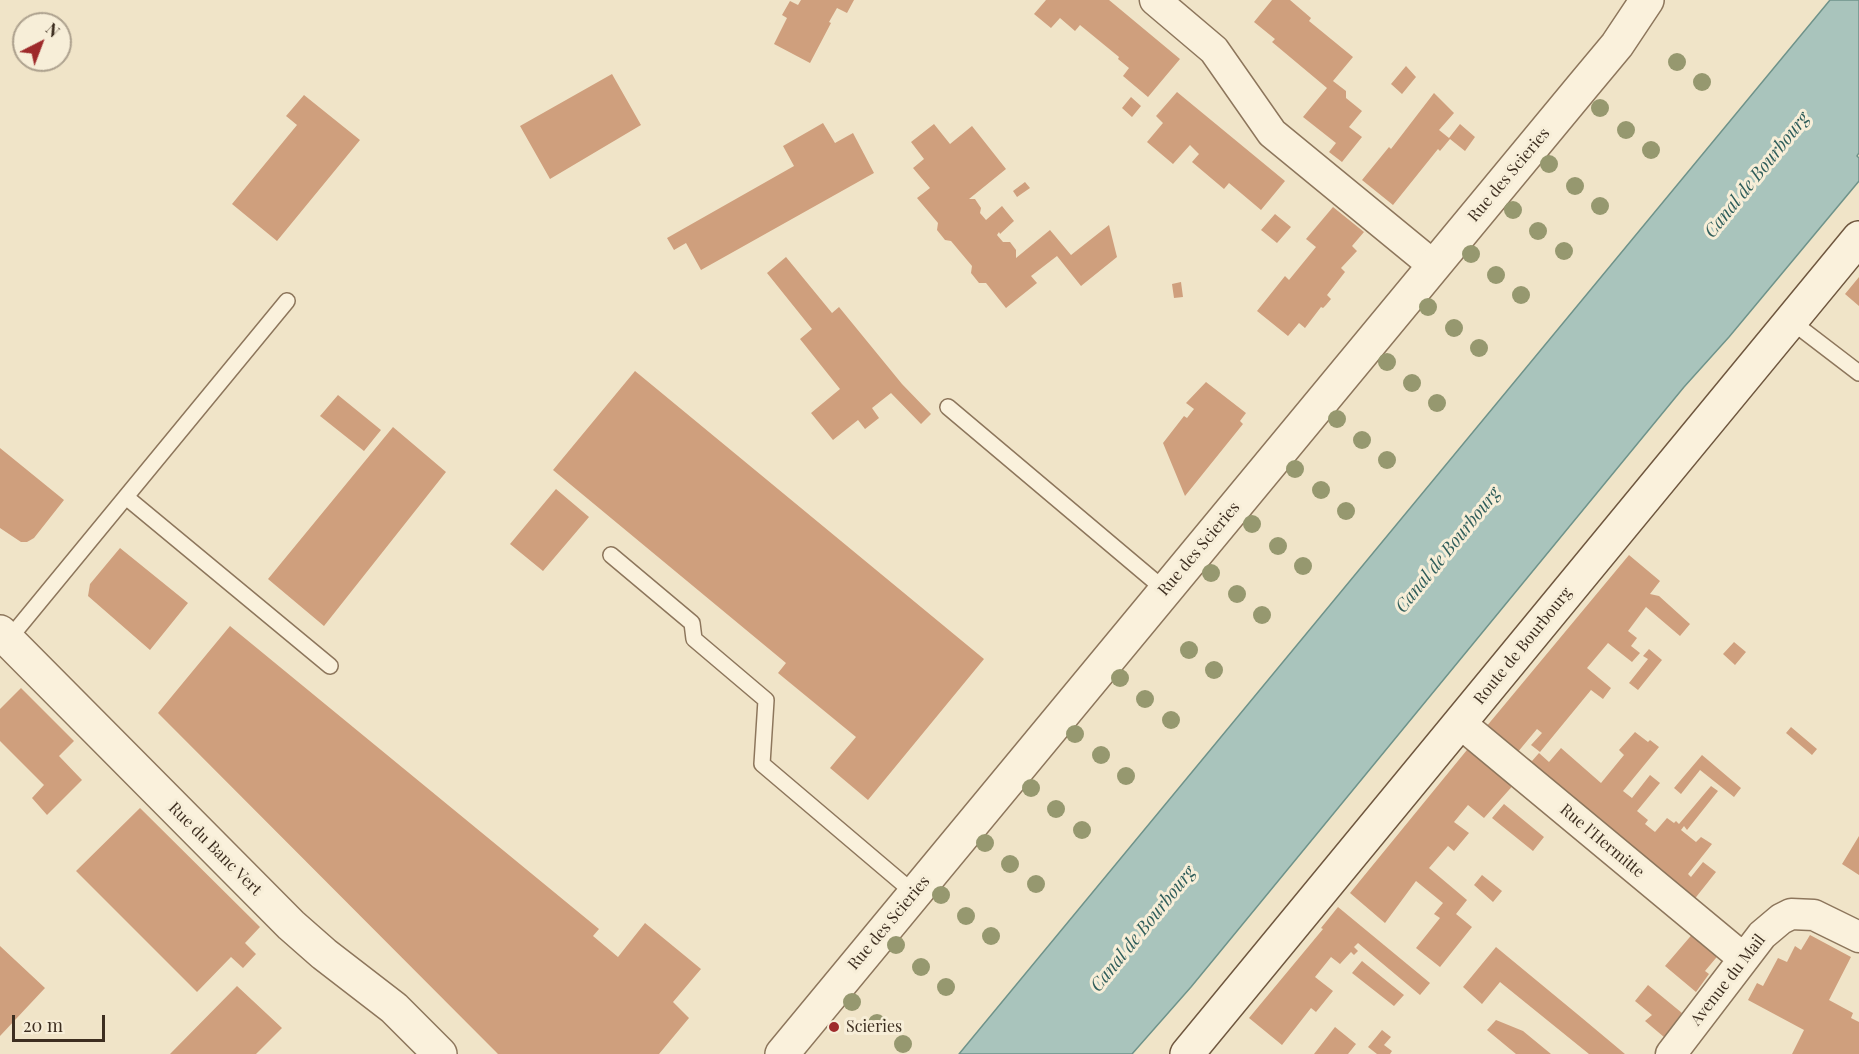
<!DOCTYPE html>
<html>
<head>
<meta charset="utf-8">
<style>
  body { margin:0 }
  #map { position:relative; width:1859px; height:1054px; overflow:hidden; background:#f0e4c8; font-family:"Playfair Display",serif }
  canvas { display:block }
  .north { position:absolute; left:12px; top:12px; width:60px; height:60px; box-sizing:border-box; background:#f7eed8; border:2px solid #ada18e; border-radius:50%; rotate:42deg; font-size:16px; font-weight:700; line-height:24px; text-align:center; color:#3d2e20 }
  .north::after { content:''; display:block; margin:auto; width:21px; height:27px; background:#9e2a2b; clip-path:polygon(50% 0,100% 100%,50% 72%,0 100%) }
  .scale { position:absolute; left:12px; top:1015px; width:93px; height:27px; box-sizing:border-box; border:3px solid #3d2e20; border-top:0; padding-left:8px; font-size:18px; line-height:21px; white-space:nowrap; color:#3d2e20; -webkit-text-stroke:4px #f7eed8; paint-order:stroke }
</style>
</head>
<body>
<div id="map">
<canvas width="1859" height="1054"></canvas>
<div class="north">N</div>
<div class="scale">20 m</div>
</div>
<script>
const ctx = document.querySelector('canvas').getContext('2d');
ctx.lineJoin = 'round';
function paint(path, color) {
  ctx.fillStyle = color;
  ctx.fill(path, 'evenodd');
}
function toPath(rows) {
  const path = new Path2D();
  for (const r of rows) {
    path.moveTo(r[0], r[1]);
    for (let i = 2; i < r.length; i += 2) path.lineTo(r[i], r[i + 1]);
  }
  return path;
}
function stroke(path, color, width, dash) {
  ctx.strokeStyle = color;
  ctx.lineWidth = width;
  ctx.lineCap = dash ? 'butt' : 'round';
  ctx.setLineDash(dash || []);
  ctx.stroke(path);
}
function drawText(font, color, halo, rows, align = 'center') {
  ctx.font = font + ' "Playfair Display",serif';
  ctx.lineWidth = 6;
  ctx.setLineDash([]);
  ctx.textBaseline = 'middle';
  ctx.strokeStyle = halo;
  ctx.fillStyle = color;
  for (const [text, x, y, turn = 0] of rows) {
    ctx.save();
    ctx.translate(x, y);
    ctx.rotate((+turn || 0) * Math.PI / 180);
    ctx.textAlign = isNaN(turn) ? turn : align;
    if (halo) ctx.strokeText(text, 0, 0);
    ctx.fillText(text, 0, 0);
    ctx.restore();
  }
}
const water = toPath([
  [1830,0,1859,0,1859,153,1857,156,1859,158,1859,181,1729,337,1684,387,1191,987,1132,1054,959,1054,1830,0]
]);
paint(water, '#a9c4bc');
stroke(water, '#6f938a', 1.5);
paint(toPath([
  [801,0,854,0,847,13,837,8,829,22,831,23,810,63,774,44,787,18,782,15,790,1,798,5],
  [1046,0,1109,0,1180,59,1148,97,1123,76,1129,68,1118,59,1119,57,1080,25,1075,31,1060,18,1051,28,1034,14],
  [1272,0,1290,0,1311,18,1309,21,1353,57,1333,81,1346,91,1346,98,1362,111,1349,127,1362,137,1342,162,1329,152,1336,143,1303,117,1327,88,1272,42,1275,39,1254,22],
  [1406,66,1416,77,1402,94,1391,84],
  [612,74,641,125,550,179,520,126],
  [1177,92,1285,181,1261,210,1229,183,1224,189,1192,162,1199,154,1190,145,1173,164,1147,142,1163,123,1156,116],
  [1434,93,1454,113,1439,130,1449,138,1460,124,1475,137,1465,151,1450,139,1440,151,1438,149,1393,205,1362,180,1389,147,1391,149],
  [304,95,360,140,277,241,232,204,297,125,286,116],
  [1131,97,1141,106,1132,117,1122,108],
  [823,123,835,143,853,133,874,173,701,270,686,243,674,250,667,238,794,166,783,146],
  [934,124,950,144,972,126,1006,169,969,199,975,199,981,208,980,213,986,220,1002,206,1014,221,1000,234,999,232,997,235,1003,242,1010,242,1016,250,1016,258,1050,230,1071,255,1109,225,1117,257,1081,286,1057,256,1031,276,1037,283,1006,308,986,283,979,283,971,273,972,266,951,241,945,240,937,230,938,223,917,198,930,188,913,168,924,159,911,142],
  [1025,182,1030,188,1017,197,1013,191],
  [1333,207,1364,232,1352,246,1357,251,1341,268,1345,272,1327,295,1331,299,1326,305,1323,308,1321,307,1305,328,1299,323,1288,336,1257,311,1285,276,1289,280,1316,247,1306,239],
  [1275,214,1291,227,1277,243,1261,230],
  [786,257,832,313,839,307,902,384,931,414,921,424,891,393,872,408,879,418,865,429,858,420,833,440,811,413,840,389,800,339,812,329,767,273],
  [1859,277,1859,306,1845,294],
  [1181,282,1183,297,1174,298,1172,284],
  [635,371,984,659,868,800,830,768,856,737,778,673,786,663,553,470],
  [1206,382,1246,413,1240,421,1243,424,1185,496,1163,443,1184,416,1187,418,1194,409,1186,403],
  [338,395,381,430,364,451,320,416],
  [393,427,446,472,324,626,268,579],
  [0,448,64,500,34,538,27,542,21,542,0,528],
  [556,489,589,517,543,571,510,544],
  [120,548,188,603,150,650,88,596,90,584],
  [1629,555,1660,581,1650,594,1659,596,1690,624,1680,636,1646,607,1628,631,1637,638,1631,646,1640,653,1632,662,1608,643,1587,668,1611,688,1603,699,1591,690,1540,752,1531,745,1542,733,1537,729,1512,759,1481,733],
  [230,626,599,929,593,936,618,957,645,923,701,969,673,1002,689,1018,659,1054,498,1054,158,713],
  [1734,642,1746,652,1735,665,1723,654],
  [1649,649,1662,660,1638,690,1629,683,1648,659,1643,656],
  [21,688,74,741,59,756,82,780,47,815,32,798,44,785,0,741,0,709],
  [1791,727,1817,749,1812,755,1786,733],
  [1635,732,1648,742,1650,740,1659,747,1623,791,1632,798,1650,775,1660,783,1637,811,1648,820,1645,824,1655,832,1667,818,1674,823,1676,821,1679,824,1711,786,1718,791,1687,830,1684,826,1681,830,1696,842,1701,837,1712,844,1688,874,1691,877,1703,862,1716,872,1689,906,1526,762,1529,759,1532,761,1539,753,1549,762,1561,748,1601,783,1624,755,1619,750],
  [1471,745,1516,782,1484,818,1468,805,1454,822,1469,833,1454,851,1448,846,1429,868,1467,900,1456,914,1472,927,1440,967,1416,948,1440,918,1434,914,1443,903,1416,881,1385,923,1350,893],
  [1702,755,1741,788,1734,797,1700,770,1681,794,1674,788],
  [1504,804,1544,837,1533,851,1492,818],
  [140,808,260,927,245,943,256,954,243,968,231,957,197,992,76,871],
  [1859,836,1859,875,1842,864],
  [1482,875,1502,891,1493,902,1474,885],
  [1338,907,1430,983,1420,995,1358,943,1354,947,1358,951,1354,955,1351,952,1340,964,1331,957,1315,977,1333,991,1316,1012,1311,1008,1282,1045,1249,1018,1323,929,1321,928],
  [1695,931,1721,952,1705,971,1709,974,1696,992,1665,966],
  [1810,935,1851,957,1829,1000,1853,1013,1851,1018,1859,1022,1859,1054,1792,1054,1804,1030,1748,1000,1757,983,1763,986,1778,958,1787,962,1795,946,1801,950],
  [0,946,45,988,0,1036],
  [1496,947,1582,1018,1625,1054,1589,1054,1500,982,1482,1004,1463,987],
  [1362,961,1404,995,1394,1006,1352,973],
  [1648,985,1682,1013,1664,1037,1645,1021,1652,1015,1635,1001],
  [237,986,282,1028,256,1054,170,1054],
  [1496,1020,1523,1031,1551,1054,1516,1054,1487,1030],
  [1335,1027,1356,1044,1348,1054,1314,1054],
  [1382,1030,1391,1037,1384,1045,1392,1051,1390,1054,1377,1054,1368,1047]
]), '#cf9f7d');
const service = toPath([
  [1791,321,1859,373],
  [948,407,1165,590],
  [126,497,330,666],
  [611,555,692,623,694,639,766,700,762,764,914,893],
  [8,640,287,301]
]);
const minor = toPath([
  [1155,0,1214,50,1272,133,1434,266],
  [1460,723,1743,958],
  [1671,1054,1762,935,1781,919,1791,914,1814,915,1859,937]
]);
const tertiary = toPath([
  [0,632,291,925,324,954,394,1008,440,1054],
  [782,1054,1582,87,1617,45,1647,0]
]);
const secondary = toPath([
  [1187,1054,1859,238]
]);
stroke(service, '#8d765c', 18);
stroke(minor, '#8d765c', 33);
stroke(tertiary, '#8d765c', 36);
stroke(secondary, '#6f573f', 36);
stroke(service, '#faf1dc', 15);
stroke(minor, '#faf1dc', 30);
stroke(tertiary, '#faf1dc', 33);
stroke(secondary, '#faf1dc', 33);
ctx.fillStyle = '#96986f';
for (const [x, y] of [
  [1677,62],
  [1702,82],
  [1600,108],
  [1626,130],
  [1651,150],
  [1549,164],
  [1575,186],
  [1600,206],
  [1513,210],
  [1538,231],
  [1564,251],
  [1471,254],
  [1496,275],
  [1521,295],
  [1428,307],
  [1454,328],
  [1479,348],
  [1387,362],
  [1412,383],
  [1437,403],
  [1337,419],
  [1362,440],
  [1387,460],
  [1295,469],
  [1321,490],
  [1346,511],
  [1252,524],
  [1278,546],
  [1303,566],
  [1211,573],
  [1237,594],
  [1262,615],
  [1189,650],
  [1214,670],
  [1120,678],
  [1145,699],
  [1171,720],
  [1075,734],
  [1101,755],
  [1126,776],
  [1031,788],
  [1056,809],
  [1082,830],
  [985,843],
  [1010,864],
  [1036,884],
  [941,895],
  [966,916],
  [991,936],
  [896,945],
  [921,967],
  [946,987],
  [852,1002],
  [877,1023],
  [903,1044]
]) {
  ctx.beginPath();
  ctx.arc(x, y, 9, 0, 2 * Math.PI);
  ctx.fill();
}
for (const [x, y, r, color] of [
  [834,1027,6,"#9e2a2b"]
]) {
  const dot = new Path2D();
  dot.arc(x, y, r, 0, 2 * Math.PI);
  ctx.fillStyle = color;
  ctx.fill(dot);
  stroke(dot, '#f7eed8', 2);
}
drawText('16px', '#3d2e20', '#f7eed8', [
  ["Rue des Scieries",1509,175,-50],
  ["Rue des Scieries",1199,549,-50],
  ["Route de Bourbourg",1523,646,-51],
  ["Rue l'Hermitte",1602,841,40],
  ["Rue du Banc Vert",215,849,45],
  ["Rue des Scieries",889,923,-50],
  ["Avenue du Mail",1728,980,-52]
]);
drawText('16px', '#3d2e20', '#f7eed8', [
  ["Scieries",846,1027]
], 'left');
drawText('italic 18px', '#2f5d5a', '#f7eed8', [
  ["Canal de Bourbourg",1757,175,-51],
  ["Canal de Bourbourg",1448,550,-51],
  ["Canal de Bourbourg",1143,929,-51]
]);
</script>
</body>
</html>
